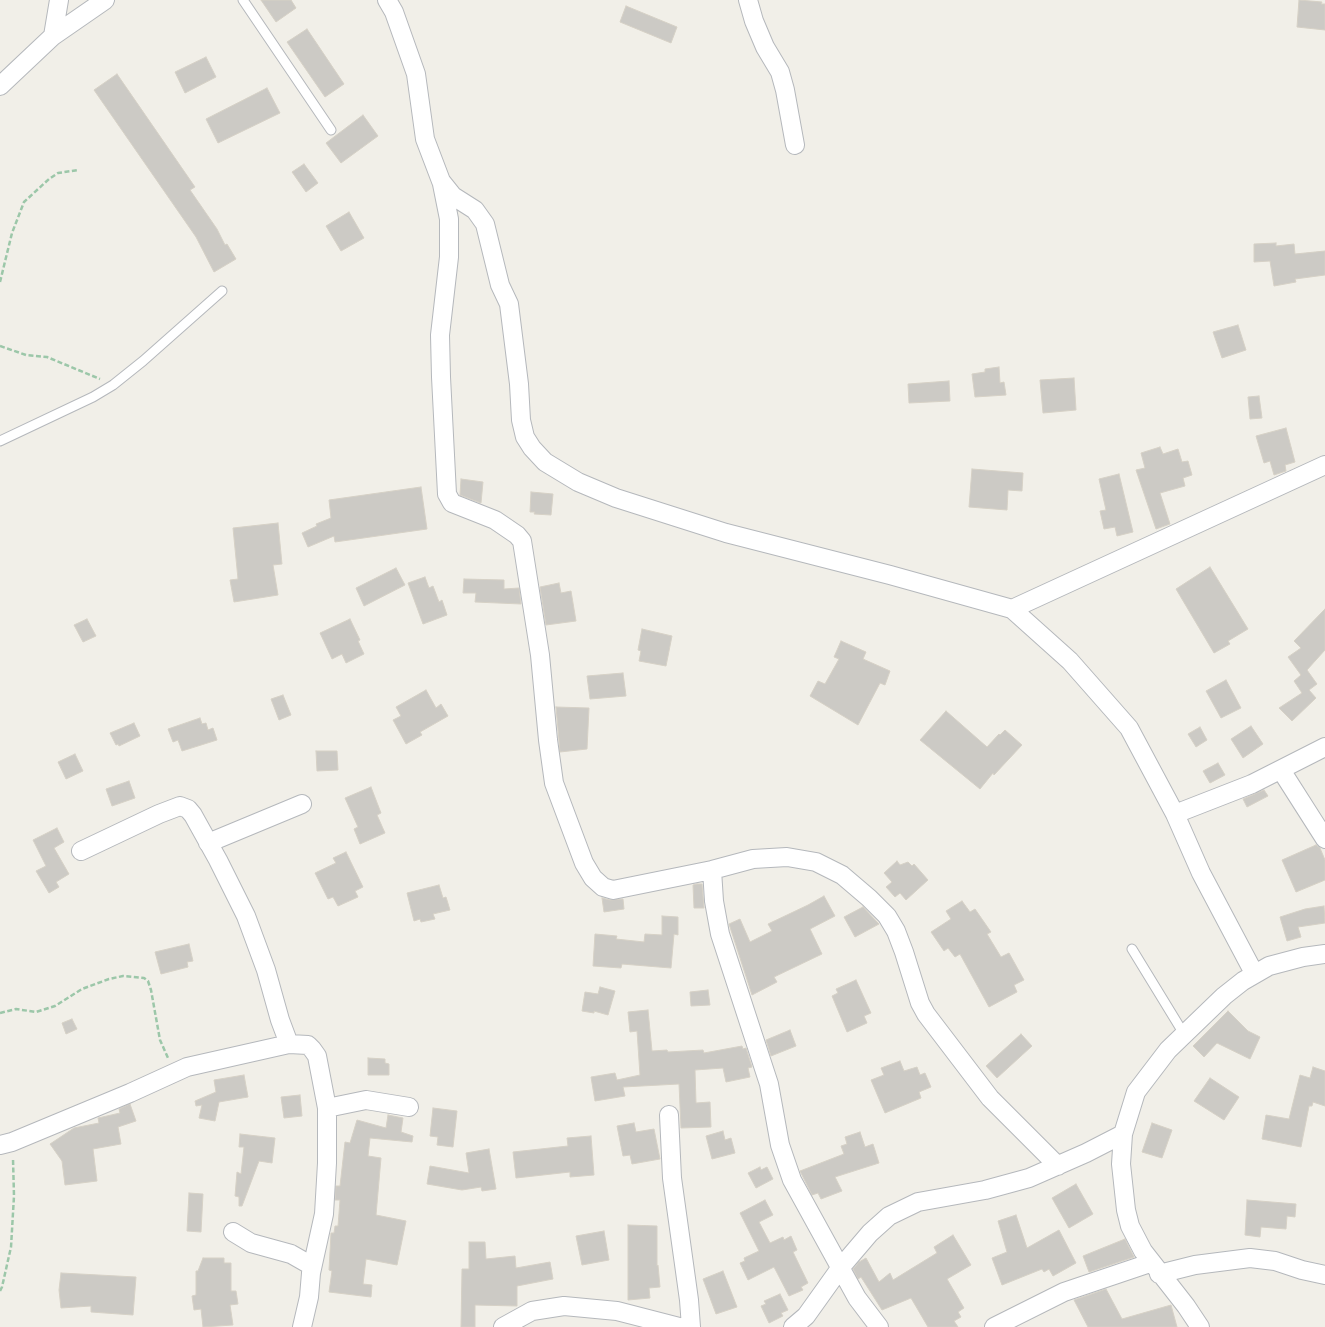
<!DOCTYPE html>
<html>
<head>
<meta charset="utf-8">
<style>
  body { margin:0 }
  canvas { display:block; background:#f1efe8 }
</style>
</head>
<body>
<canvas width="1325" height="1327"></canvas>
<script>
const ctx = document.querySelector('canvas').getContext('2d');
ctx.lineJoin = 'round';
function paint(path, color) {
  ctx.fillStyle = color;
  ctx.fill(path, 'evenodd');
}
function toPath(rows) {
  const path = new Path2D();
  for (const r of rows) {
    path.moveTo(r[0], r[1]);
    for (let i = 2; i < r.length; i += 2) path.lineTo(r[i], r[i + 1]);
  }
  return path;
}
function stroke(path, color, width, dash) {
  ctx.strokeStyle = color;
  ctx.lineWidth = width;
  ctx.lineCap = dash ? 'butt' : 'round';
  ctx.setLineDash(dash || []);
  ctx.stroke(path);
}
const building = toPath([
  [261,0,291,0,296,8,276,22,261,0],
  [1299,0,1322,2,1321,4,1325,4,1325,30,1297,27,1299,0],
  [626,6,677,27,671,43,620,22,626,6],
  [307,29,344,84,325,97,287,42,307,29],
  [206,57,216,77,185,93,175,72,206,57],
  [117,74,195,187,190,190,217,229,225,245,227,244,236,259,214,272,196,237,94,90,117,74],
  [267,88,280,113,218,143,206,119,267,88],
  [363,115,378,136,341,163,326,143,363,115],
  [304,164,318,183,306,192,292,172,304,164],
  [349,212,364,238,341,251,326,226,349,212],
  [1276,243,1276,246,1294,244,1295,254,1325,251,1325,275,1295,279,1296,282,1274,286,1270,261,1254,262,1254,244,1276,243],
  [1238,325,1246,350,1222,358,1213,332,1238,325],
  [999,367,1000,383,1004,382,1006,395,975,397,972,374,985,372,985,369,999,367],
  [1074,378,1076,410,1043,413,1040,380,1074,378],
  [949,381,950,401,909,403,908,384,949,381],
  [1259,396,1262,418,1250,419,1248,397,1259,396],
  [1286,428,1295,462,1285,465,1286,471,1274,475,1270,461,1264,463,1256,436,1286,428],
  [1160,447,1163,454,1178,449,1182,462,1188,461,1192,475,1183,478,1185,486,1160,493,1170,524,1156,529,1136,470,1145,468,1141,453,1160,447],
  [972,469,1023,473,1022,491,1008,490,1007,510,969,507,972,469],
  [1119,474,1133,532,1117,536,1115,527,1104,529,1100,511,1106,510,1099,479,1119,474],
  [461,479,483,482,481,503,460,495,461,479],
  [421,487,427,529,335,542,334,536,308,547,302,533,317,526,316,524,331,518,329,500,421,487],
  [531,492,553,494,551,515,534,514,535,512,530,512,531,492],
  [278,523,282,564,273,565,278,595,234,602,230,580,238,579,233,528,278,523],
  [1210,567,1248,629,1228,641,1230,644,1214,653,1176,589,1210,567],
  [396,568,405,585,364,606,356,588,396,568],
  [425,577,429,588,433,586,439,602,442,600,447,615,423,624,408,583,425,577],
  [464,579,504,580,504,589,519,588,521,604,475,602,476,593,463,593,464,579],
  [559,583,561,593,571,591,576,621,546,625,540,587,559,583],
  [1325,609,1325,650,1307,670,1317,684,1309,690,1316,698,1292,721,1279,708,1302,693,1294,681,1301,675,1288,657,1301,648,1294,641,1325,609],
  [87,619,96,636,83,642,74,625,87,619],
  [350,619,360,640,358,641,364,654,346,663,342,654,332,659,320,633,350,619],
  [642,629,672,636,666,666,639,661,641,651,638,650,642,629],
  [841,641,866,652,863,659,890,671,885,685,880,683,858,725,810,696,818,681,825,684,839,659,834,657,841,641],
  [623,673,626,696,590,699,587,676,623,673],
  [1226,680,1241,708,1221,718,1206,691,1226,680],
  [426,690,436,708,441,704,448,716,420,732,422,735,406,744,393,720,401,716,396,707,426,690],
  [283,695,291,715,279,720,271,699,283,695],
  [556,707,589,708,587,749,560,752,556,707],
  [946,711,987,747,999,734,1000,735,1005,730,1022,745,994,775,993,773,980,789,920,740,946,711],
  [200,718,202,724,206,723,208,730,213,728,217,740,182,751,178,740,173,742,168,729,200,718],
  [134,723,140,736,119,746,118,744,116,745,110,733,134,723],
  [1251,726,1263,744,1243,758,1231,739,1251,726],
  [1200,727,1207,740,1196,747,1188,734,1200,727],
  [316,751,337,751,338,770,317,771,316,751],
  [75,754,83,771,66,779,58,762,75,754],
  [1218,763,1225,775,1210,783,1203,771,1218,763],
  [129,781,135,798,112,806,106,789,129,781],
  [371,787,381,813,377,815,385,833,360,844,354,829,358,827,345,798,371,787],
  [1264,790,1268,796,1247,807,1243,799,1264,790],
  [57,828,64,842,54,848,69,874,56,882,59,887,49,893,36,871,46,866,33,840,57,828],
  [1316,845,1320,848,1325,860,1325,880,1296,892,1282,860,1316,845],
  [346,852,363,887,355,891,358,897,338,906,333,897,328,899,315,873,336,863,333,858,346,852],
  [897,861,900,865,908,862,912,866,914,864,928,880,906,900,900,893,895,897,886,887,892,882,884,873,897,861],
  [697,884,702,884,704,908,694,908,693,885,697,884],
  [439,885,443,898,446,897,450,910,433,914,435,919,421,922,420,919,414,921,407,893,439,885],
  [824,896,835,916,810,929,822,954,774,977,777,982,752,995,729,924,740,919,750,942,772,931,768,924,808,905,824,896],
  [602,898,610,900,623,899,624,909,604,912,602,898],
  [962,901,970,912,975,909,991,932,987,934,1001,957,1009,953,1024,980,1014,985,1017,992,989,1007,960,954,955,957,948,948,944,951,931,932,951,919,946,911,962,901],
  [1324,906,1325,923,1298,927,1301,937,1287,941,1280,917,1305,909,1324,906],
  [863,907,879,924,855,937,844,917,863,907],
  [662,916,678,917,678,935,674,934,671,968,622,964,621,968,593,966,595,934,617,936,616,939,644,942,645,934,662,935,662,916],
  [189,944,193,961,187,962,188,967,161,974,155,952,189,944],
  [856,980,871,1013,864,1016,867,1023,847,1032,832,996,838,993,836,989,856,980],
  [600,987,615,991,608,1015,594,1011,594,1013,582,1011,585,992,598,994,600,987],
  [708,990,710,1005,691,1006,690,992,708,990],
  [648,1010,652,1051,667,1050,668,1052,703,1050,704,1053,742,1046,743,1049,746,1048,752,1067,748,1068,750,1077,726,1082,723,1068,695,1070,696,1103,710,1102,711,1127,681,1128,679,1084,623,1087,625,1096,595,1101,591,1077,615,1073,617,1080,640,1075,637,1031,630,1032,628,1012,648,1010],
  [1228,1011,1248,1031,1260,1037,1250,1059,1217,1043,1204,1057,1193,1046,1228,1011],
  [72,1019,77,1029,66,1034,62,1023,72,1019],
  [790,1030,796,1046,771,1056,766,1040,790,1030],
  [1021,1034,1032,1046,997,1078,986,1066,1021,1034],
  [368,1058,385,1059,385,1063,389,1064,389,1075,368,1075,368,1058],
  [900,1061,904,1071,917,1067,920,1075,925,1073,931,1087,919,1092,921,1098,885,1113,871,1080,884,1075,881,1068,900,1061],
  [1313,1067,1325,1071,1325,1106,1313,1102,1312,1106,1309,1106,1301,1147,1262,1139,1266,1115,1289,1119,1300,1075,1310,1078,1313,1067],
  [244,1075,248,1097,219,1102,215,1121,199,1118,202,1105,196,1106,195,1101,216,1092,214,1080,244,1075],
  [1210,1078,1239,1097,1224,1120,1194,1101,1210,1078],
  [300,1095,302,1116,284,1118,281,1097,300,1095],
  [130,1104,136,1121,118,1127,121,1144,93,1149,97,1181,65,1185,62,1161,50,1144,74,1128,99,1123,98,1118,120,1113,119,1109,130,1104],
  [433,1108,457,1111,453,1147,437,1145,438,1137,430,1136,433,1108],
  [388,1115,403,1118,401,1132,413,1136,412,1142,370,1138,368,1156,381,1158,376,1215,406,1221,397,1265,366,1259,363,1284,372,1285,371,1297,329,1292,332,1271,329,1270,331,1233,334,1233,335,1226,338,1226,340,1200,335,1200,336,1186,340,1186,345,1142,350,1143,357,1120,386,1128,388,1115],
  [634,1123,636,1132,654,1129,660,1159,632,1164,630,1155,623,1156,617,1126,634,1123],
  [1152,1123,1172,1130,1162,1158,1142,1152,1152,1123],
  [723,1131,725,1140,731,1138,735,1153,712,1159,706,1136,723,1131],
  [860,1132,865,1147,873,1144,879,1163,835,1177,842,1191,821,1199,818,1193,812,1195,800,1171,844,1154,841,1146,847,1144,845,1137,860,1132],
  [240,1134,275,1138,272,1163,259,1161,242,1206,239,1206,239,1197,235,1196,237,1172,241,1174,244,1147,239,1147,240,1134],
  [591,1136,594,1175,570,1177,570,1172,516,1178,513,1152,568,1146,567,1138,591,1136],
  [489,1149,496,1189,482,1191,481,1187,462,1190,427,1184,430,1166,469,1173,466,1153,489,1149],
  [760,1167,761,1170,767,1167,773,1179,756,1188,748,1173,760,1167],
  [1076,1184,1093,1214,1069,1228,1052,1198,1076,1184],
  [189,1193,203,1194,201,1232,187,1231,189,1193],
  [765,1200,773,1215,759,1222,770,1243,783,1237,784,1240,791,1236,797,1250,793,1252,808,1283,801,1287,803,1290,789,1296,774,1267,748,1280,740,1263,745,1261,744,1258,759,1251,740,1213,765,1200],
  [1247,1200,1296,1204,1295,1217,1287,1216,1286,1229,1261,1227,1260,1237,1245,1235,1247,1200],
  [1016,1215,1027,1248,1059,1230,1076,1263,1053,1276,1049,1269,1044,1272,1042,1269,1002,1285,992,1258,1007,1252,998,1221,1016,1215],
  [628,1225,657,1226,657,1266,658,1265,660,1287,649,1288,650,1298,628,1300,628,1225],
  [604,1231,609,1260,582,1265,576,1236,604,1231],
  [953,1235,971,1265,947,1279,964,1308,958,1312,961,1317,954,1321,958,1327,928,1327,911,1298,882,1310,861,1277,858,1279,853,1269,859,1262,866,1258,879,1282,890,1273,893,1280,937,1253,934,1247,953,1235],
  [1125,1239,1134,1257,1089,1272,1083,1256,1125,1239],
  [469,1242,485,1242,486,1259,515,1256,516,1268,550,1262,553,1279,517,1286,517,1306,475,1305,475,1327,461,1327,462,1269,469,1269,469,1242],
  [203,1258,224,1258,224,1263,231,1263,231,1291,236,1291,238,1304,230,1305,233,1325,203,1327,201,1309,194,1310,192,1296,196,1295,196,1271,198,1271,203,1258],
  [723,1271,737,1307,716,1314,703,1279,723,1271],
  [61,1273,136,1277,133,1315,91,1312,91,1306,61,1308,59,1290,61,1273],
  [1106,1289,1122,1319,1171,1305,1177,1327,1088,1327,1074,1300,1106,1289],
  [780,1294,788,1310,781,1313,783,1316,769,1323,761,1306,766,1304,764,1301,780,1294]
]);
paint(building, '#cccac5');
stroke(building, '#d6d1c6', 1);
const lane = toPath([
  [243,0,331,130],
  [0,441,93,397,113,385,143,361,222,291],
  [1132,949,1184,1034]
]);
const street = toPath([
  [387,0,394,12,416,74,425,139,441,181,453,196,475,210,485,224,500,285,509,304,519,384,521,420,525,437,532,448,545,462,578,482,616,498,726,533,890,575,1012,609,1070,661,1129,728,1175,814,1201,873,1254,973],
  [748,0,754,21,765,47,780,72,785,90,795,145],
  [53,36,59,0],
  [0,86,53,36,105,0],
  [442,184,449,219,449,257,440,335,441,377,447,494,452,503,495,520,517,535,522,541,540,655,548,740,554,783,584,863,593,878,603,887,613,890,712,870,753,859,787,857,816,862,842,875,869,898,887,916,896,931,904,952,920,1003,926,1014,990,1098,1058,1166],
  [1012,609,1325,465],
  [1281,770,1325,839],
  [1175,814,1252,784,1325,747],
  [208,843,302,804],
  [81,851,159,814,180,806,188,809,193,815,218,860,246,916,266,970,280,1020,289,1044],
  [712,870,714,901,720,934,769,1084,780,1145,792,1180,857,1298,879,1327],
  [327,1108,366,1100,409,1107],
  [669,1115,672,1178,689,1300,691,1327],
  [0,1145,12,1142,130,1093,187,1067,289,1044,308,1045,312,1049,317,1056,327,1108,327,1163,324,1214,311,1273,309,1297,302,1327],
  [233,1232,251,1243,291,1254,312,1266],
  [1159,1274,1195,1265,1250,1258,1275,1261,1302,1270,1325,1275],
  [503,1327,532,1311,564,1306,617,1311,679,1327],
  [793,1327,806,1316,841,1267,870,1233,889,1216,918,1202,985,1190,1029,1178,1086,1153,1123,1134],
  [994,1327,1064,1292,1150,1263],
  [1200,1327,1186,1306,1143,1251,1130,1226,1126,1210,1121,1164,1123,1134,1136,1092,1168,1050,1224,996,1243,981,1269,966,1303,957,1325,954]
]);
stroke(lane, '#b5b8bc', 11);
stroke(street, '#b5b8bc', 20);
stroke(toPath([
  [0,282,12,233,24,202,49,179,58,173,78,170],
  [0,346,26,355,47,357,100,379],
  [0,1013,16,1009,36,1012,55,1006,82,989,109,979,123,976,144,978,148,981,151,990,160,1040,168,1058],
  [0,1291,2,1287,11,1247,14,1196,13,1159]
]), '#9cc7a9', 2.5, [5, 2.5]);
stroke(lane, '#fff', 9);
stroke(street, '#fff', 18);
</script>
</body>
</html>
